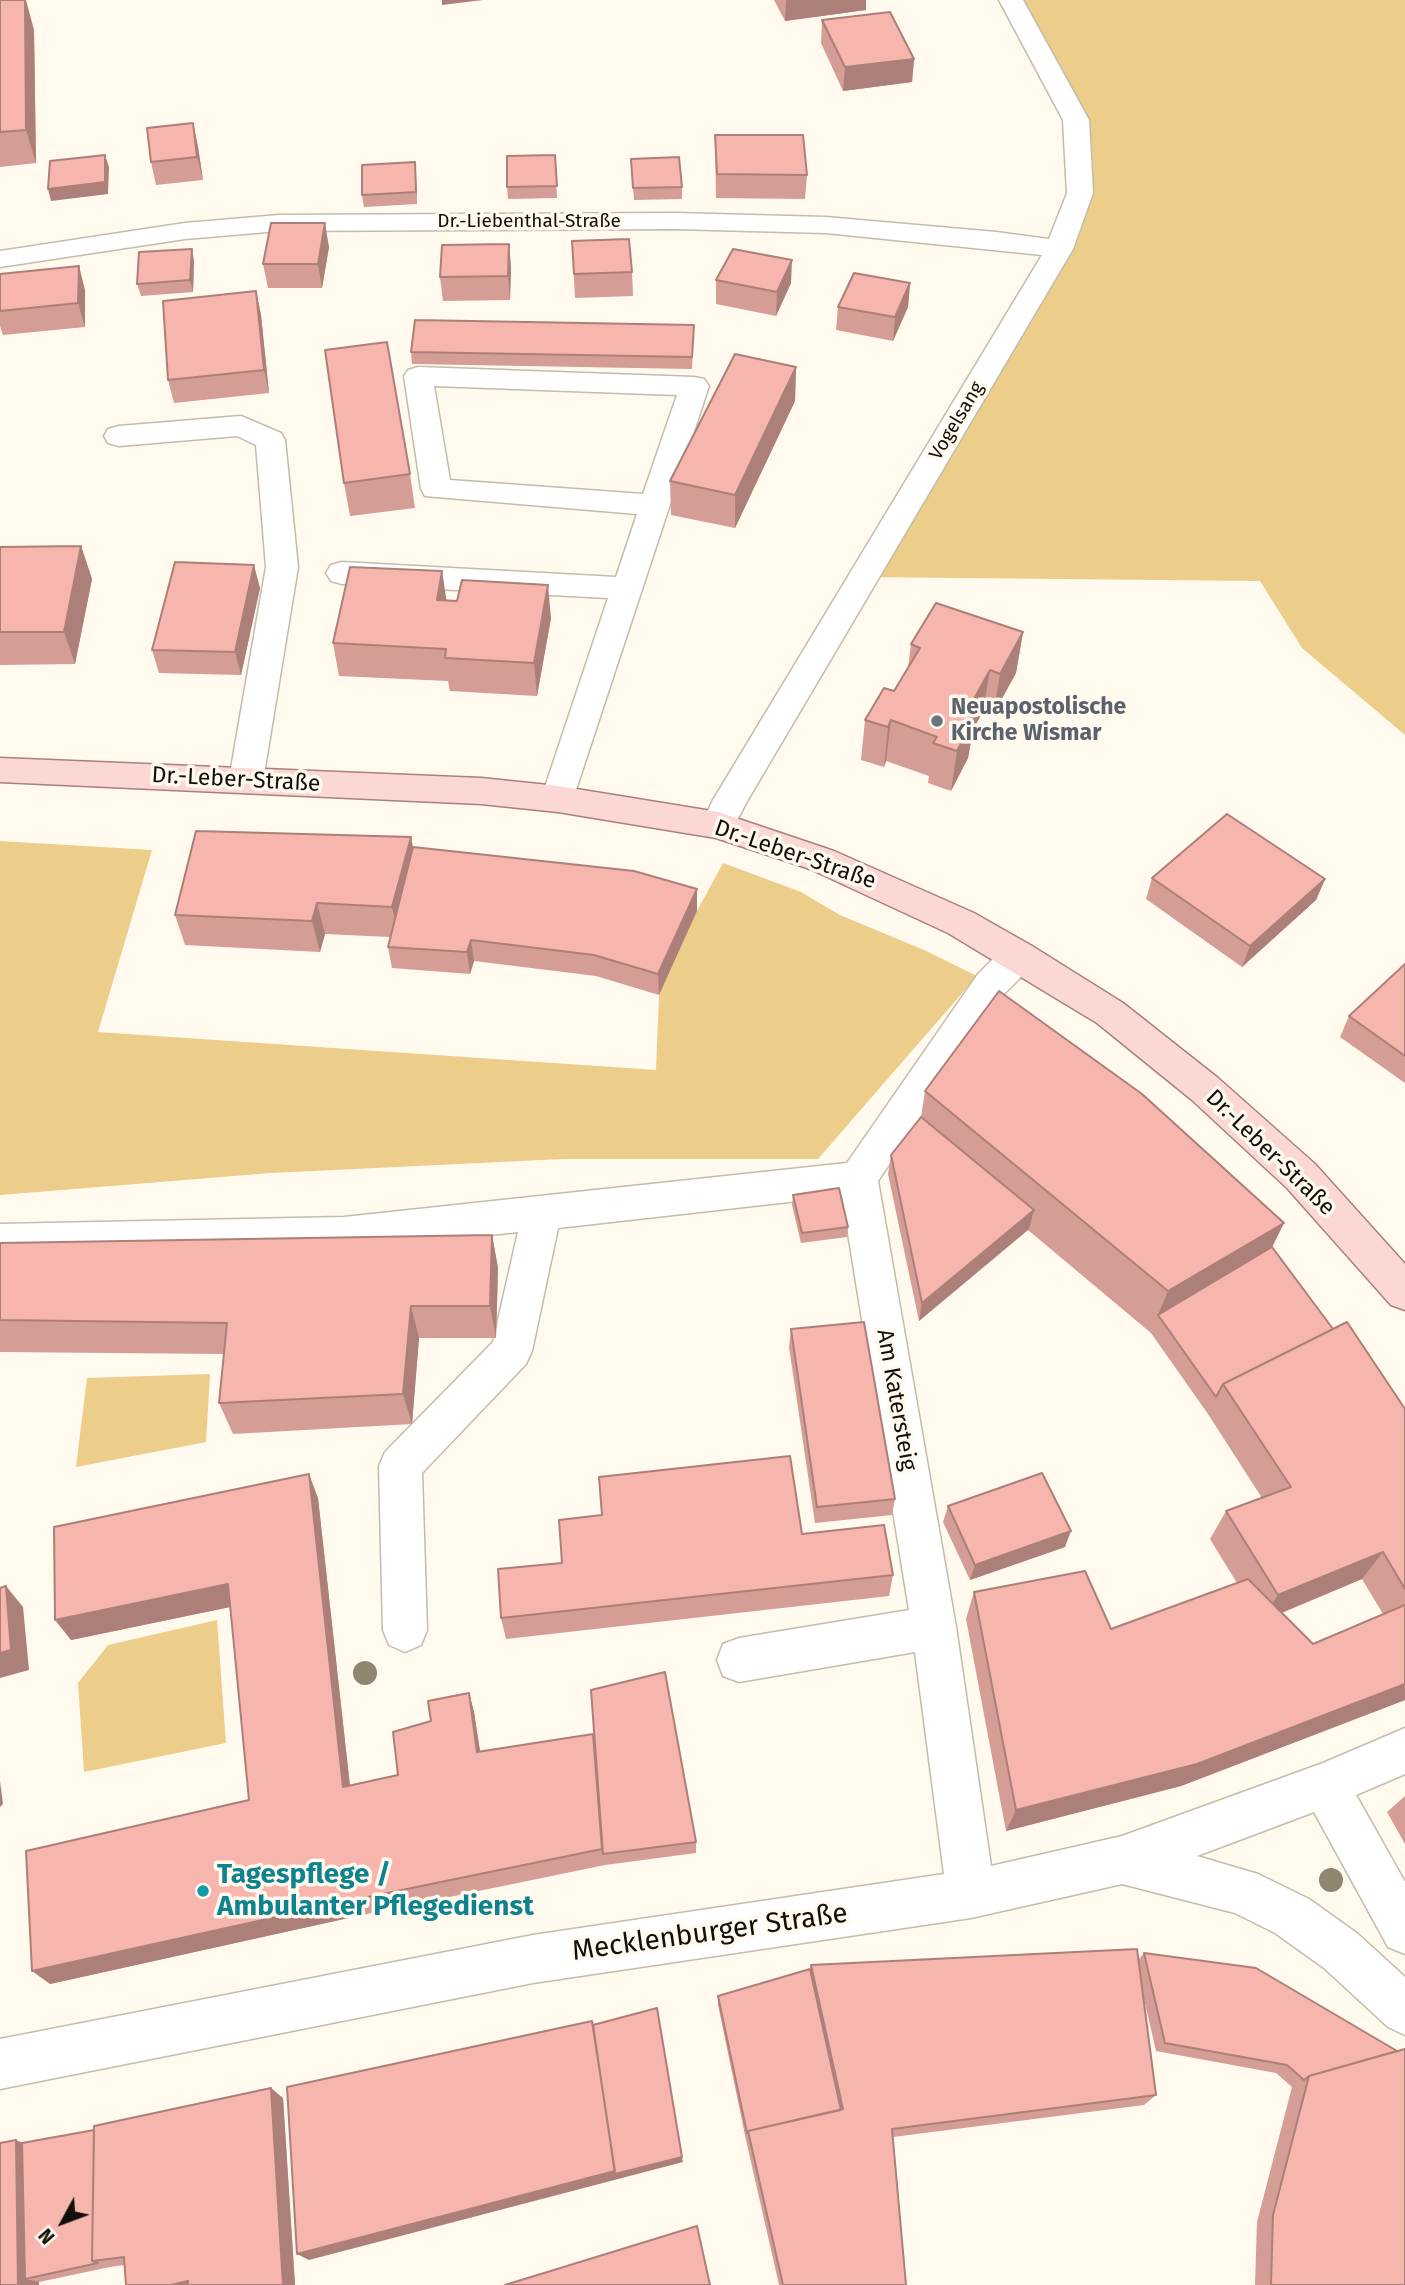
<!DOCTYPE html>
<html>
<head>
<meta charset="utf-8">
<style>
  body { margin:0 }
  #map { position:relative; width:1405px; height:2285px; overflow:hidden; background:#fff9ee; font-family:"Fira Sans",sans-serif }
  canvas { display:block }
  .north { position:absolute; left:28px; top:2187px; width:70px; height:70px; -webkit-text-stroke:5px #fff9ee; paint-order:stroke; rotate:229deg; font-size:19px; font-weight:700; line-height:28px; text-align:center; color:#120f09 }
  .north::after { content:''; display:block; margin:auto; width:24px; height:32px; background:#120f09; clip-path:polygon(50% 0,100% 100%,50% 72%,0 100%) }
</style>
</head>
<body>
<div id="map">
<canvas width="1405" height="2285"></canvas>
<div class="north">N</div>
</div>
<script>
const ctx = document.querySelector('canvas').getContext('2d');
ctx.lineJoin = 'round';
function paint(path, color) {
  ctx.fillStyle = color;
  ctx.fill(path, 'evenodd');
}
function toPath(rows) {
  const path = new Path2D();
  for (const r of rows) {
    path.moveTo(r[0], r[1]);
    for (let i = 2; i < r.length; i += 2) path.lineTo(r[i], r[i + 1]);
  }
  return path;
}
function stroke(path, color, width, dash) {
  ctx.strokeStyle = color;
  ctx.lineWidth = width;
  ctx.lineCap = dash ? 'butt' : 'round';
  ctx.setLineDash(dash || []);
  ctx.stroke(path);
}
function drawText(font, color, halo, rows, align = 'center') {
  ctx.font = font + ' "Fira Sans",sans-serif';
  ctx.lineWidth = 7;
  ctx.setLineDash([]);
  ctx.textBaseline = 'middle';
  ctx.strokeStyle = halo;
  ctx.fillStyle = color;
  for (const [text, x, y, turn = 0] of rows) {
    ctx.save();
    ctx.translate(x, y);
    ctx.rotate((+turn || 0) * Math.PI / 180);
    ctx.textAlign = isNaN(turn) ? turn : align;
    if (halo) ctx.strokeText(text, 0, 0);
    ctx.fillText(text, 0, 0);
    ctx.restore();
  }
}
paint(toPath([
  [1011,0,1405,0,1405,735,1302,648,1260,581,863,577,1080,193,1076,120],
  [0,841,152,850,98,1032,656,1070,659,995,697,911,723,863,801,892,840,915,924,950,977,976,818,1159,562,1159,271,1173,0,1195],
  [210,1374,206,1442,76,1467,87,1378],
  [217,1620,226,1743,84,1772,78,1683,108,1645]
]), '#eccd8a');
const minor = toPath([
  [999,0,1023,0,1089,120,1093,193,1073,249,746,803,730,834,718,838,706,834,701,825,713,800,1042,255,826,233,675,229,279,231,185,239,0,267,0,251,185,223,279,215,675,213,826,217,996,232,1049,239,1067,193,1063,120,999,0],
  [418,367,694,377,704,379,709,386,570,808,558,812,546,808,541,799,608,598,342,584,331,581,326,573,331,565,342,562,616,577,637,514,425,496,421,489,404,376,408,370,418,367],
  [434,386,677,395,643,494,450,480,434,386],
  [241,416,281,433,285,440,298,567,263,780,258,789,246,793,234,789,229,780,266,567,256,445,237,436,119,446,108,443,104,436,108,429,119,426,241,416],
  [1019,942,1032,946,1037,956,1032,966,1004,994,878,1181,956,1627,991,1866,1122,1836,1323,1763,1405,1728,1405,1774,1356,1795,1405,1882,1405,1954,1388,1947,1314,1812,1197,1856,1258,1874,1309,1899,1358,1934,1405,1977,1405,2035,1388,2027,1324,1968,1275,1933,1235,1913,1122,1884,971,1918,533,1983,0,2089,0,2039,533,1935,944,1874,915,1652,739,1682,723,1676,717,1660,723,1644,739,1638,909,1610,842,1196,558,1228,532,1351,526,1364,422,1473,427,1630,421,1645,405,1652,389,1645,383,1630,379,1466,385,1452,493,1342,518,1232,344,1251,0,1258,0,1224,344,1217,847,1163,978,974,1006,946,1019,942]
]);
const major = toPath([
  [0,758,481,778,558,786,718,812,834,851,974,913,1032,946,1123,1003,1218,1078,1315,1164,1405,1264,1405,1310,1391,1305,1287,1188,1192,1100,1097,1023,948,933,810,869,716,838,558,812,481,804,0,782,0,758]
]);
stroke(minor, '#c4bca9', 3);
stroke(major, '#a8817b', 3);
paint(minor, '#fff');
paint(major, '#fbd8d4');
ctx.fillStyle = '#8f866f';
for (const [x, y] of [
  [365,1673],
  [1331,1880]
]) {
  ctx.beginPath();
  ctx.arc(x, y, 12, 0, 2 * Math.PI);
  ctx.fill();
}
paint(toPath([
  [0,0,34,30,36,163,0,167],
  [774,0,866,0,866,10,785,21],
  [822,20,914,59,912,82,843,91,821,43],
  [193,123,198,147,203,180,156,185,151,162],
  [715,135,807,175,805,199,716,198],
  [555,155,557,198,508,199,507,187],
  [631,159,682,187,682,199,634,200],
  [416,174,417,204,364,207,362,195],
  [572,241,632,272,633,296,575,298],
  [509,244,511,268,510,300,443,301,440,277],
  [329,247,322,288,268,288,263,264],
  [194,261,193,292,141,296,137,284],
  [0,274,85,290,85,327,3,335,0,326],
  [716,280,791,283,776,316,716,304],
  [910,283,908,307,893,341,836,330,838,307],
  [256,291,261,315,269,393,174,403,168,380],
  [694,325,692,369,412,364,411,352],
  [796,367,795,401,735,528,671,515,670,481],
  [410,474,415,508,350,516,344,483],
  [81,546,92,579,75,664,0,665,0,547],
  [442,571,446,600,551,618,537,696,450,691,448,681,339,676,333,643],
  [260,588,241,675,159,673,152,650],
  [1023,632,1016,673,993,715,983,711,973,730,968,758,951,791,928,783,929,776,886,761,884,767,861,760,865,720,894,691,908,668,911,644],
  [413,847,697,911,659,995,596,976,474,961,470,974,392,968,388,947,390,937,325,934,320,952,185,945,175,915],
  [1152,878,1325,879,1316,900,1242,967,1146,899],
  [1405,964,1405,1083,1340,1037,1349,1016],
  [925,1091,1272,1247,1333,1329,1405,1409,1405,1700,1181,1786,1006,1831,966,1619,974,1592,1111,1629,1237,1583,1210,1539,1226,1511,1262,1498,1208,1414,1151,1333,1028,1230,919,1321,888,1174,891,1155,921,1117],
  [1362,1579,1383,1614,1313,1644,1282,1613],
  [793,1195,848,1227,847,1237,801,1243,792,1205],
  [492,1235,498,1268,496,1338,419,1338,412,1424,233,1434,219,1403,224,1354,0,1352,0,1243],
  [791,1329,895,1499,892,1515,815,1523,789,1347],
  [318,1498,350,1786,398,1775,431,1721,469,1693,474,1712,480,1752,593,1734,596,1752,696,1842,696,1853,605,1865,362,1915,50,1984,249,1800,230,1607,71,1640],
  [948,1506,1065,1547,970,1580,943,1522],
  [802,1534,893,1575,889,1596,506,1639,501,1618,562,1563],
  [1405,1796,1405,1844,1387,1812],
  [1144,1953,1397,2051,1405,2285,1255,2285,1257,2222,1292,2087,1276,2073,1156,2051,1142,1990,1156,2095,1144,2105,893,2137,906,2285,779,2285,746,2140,718,2005,718,1996,810,1969,811,1965,1138,1960],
  [283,2098,295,2285,126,2285,124,2265,110,2267,39,2282,39,2285,0,2285,16,2140,22,2143]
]), '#d49d95');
paint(toPath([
  [25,0,26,0,34,30,36,163,26,130],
  [442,0,483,0,442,5],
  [786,0,866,0,866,10,785,21],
  [914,59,912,82,843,91,845,67],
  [193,123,198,147,203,180,197,157],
  [105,155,109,167,108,194,51,201,48,189],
  [415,162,416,174,417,204,416,192],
  [325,223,329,247,322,288,318,264],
  [509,244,511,268,510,300,508,276],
  [192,249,194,261,193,292,190,280],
  [792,260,791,283,776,316,777,292],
  [79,266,85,290,85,327,78,303],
  [910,283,908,307,893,341,895,317],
  [256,291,261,315,269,393,264,370],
  [796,367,795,401,735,528,735,495],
  [81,546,92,579,75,664,64,632],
  [254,565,260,588,241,675,235,652],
  [442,571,447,604,437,600],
  [548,585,551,618,537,696,534,663],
  [1023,632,1016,673,993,715,1000,674],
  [990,670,983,711,973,730,968,758,951,791,957,751,965,715],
  [891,720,886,761,884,767,888,727],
  [411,837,417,868,399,938,392,907],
  [1325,879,1316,900,1242,967,1250,946],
  [697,889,697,911,659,995,658,974],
  [317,903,325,934,320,952,312,921],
  [471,940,474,961,470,974,467,952],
  [1034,1210,1029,1229,919,1321,922,1303],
  [1284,1223,1263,1266,1158,1315,1168,1291],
  [492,1235,498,1268,496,1338,490,1306],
  [411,1306,419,1338,412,1424,403,1394],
  [309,1474,318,1498,352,1804,343,1787],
  [1071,1531,1065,1547,970,1580,975,1565],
  [1383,1552,1362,1579,1261,1621,1278,1595],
  [228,1584,240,1605,71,1640,55,1620],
  [6,1586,23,1607,29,1670,0,1678,0,1653],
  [1405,1684,1405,1700,1181,1786,1006,1831,1016,1810],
  [469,1693,474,1712,483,1770,477,1752],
  [0,1781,3,1804,0,1807],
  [353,1900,362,1915,50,1984,32,1971],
  [595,2033,682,2157,683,2162,309,2260,297,2254],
  [271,2088,283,2098,295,2285,283,2285],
  [16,2140,35,2149,25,2279,39,2282,39,2285,18,2285],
  [188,2281,200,2285,171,2285]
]), '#ac7f79');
const building = toPath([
  [0,0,25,0,26,130,0,132,0,0],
  [890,12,914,59,845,67,822,20,890,12],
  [193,123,197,157,151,162,147,128,193,123],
  [715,135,803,135,807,175,717,174,715,135],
  [105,155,105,182,48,189,50,161,105,155],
  [555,155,557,186,507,187,507,156,555,155],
  [679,157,682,187,633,188,631,159,679,157],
  [415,162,416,192,362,195,362,165,415,162],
  [271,223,325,223,318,264,263,264,271,223],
  [629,239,632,272,574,274,572,241,629,239],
  [509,244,508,276,440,277,442,245,509,244],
  [192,249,190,280,137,284,139,252,192,249],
  [733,249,792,260,777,292,716,280,733,249],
  [79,266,78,303,0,311,0,274,79,266],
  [854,273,910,283,895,317,838,307,854,273],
  [256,291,264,370,168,380,163,301,256,291],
  [415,320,694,325,692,357,411,352,415,320],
  [387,342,410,474,344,483,325,350,387,342],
  [735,354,796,367,735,495,670,481,735,354],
  [81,546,64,632,0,632,0,547,81,546],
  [175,562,254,565,235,652,152,650,175,562],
  [350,567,442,571,437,600,457,601,462,580,548,585,534,663,445,658,446,649,333,643,350,567],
  [936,603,1023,632,1000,674,990,670,965,715,975,718,957,751,933,743,937,737,891,720,888,727,865,720,884,688,894,691,920,648,911,644,936,603],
  [1227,814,1325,879,1250,946,1152,878,1227,814],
  [196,831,411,837,392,907,317,903,312,921,175,915,196,831],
  [413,847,634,871,697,889,658,974,594,955,471,940,467,952,388,947,413,847],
  [1405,964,1405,1056,1349,1016,1405,964],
  [999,991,1142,1094,1284,1223,1168,1291,925,1091,999,991],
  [921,1117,1034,1210,922,1303,891,1155,921,1117],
  [839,1188,848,1227,802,1233,793,1195,839,1188],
  [492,1235,490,1306,411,1306,403,1394,219,1403,227,1323,0,1320,0,1243,492,1235],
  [1272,1247,1333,1329,1223,1384,1216,1397,1158,1315,1272,1247],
  [864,1322,895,1499,817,1507,791,1329,864,1322],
  [1347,1322,1405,1409,1405,1589,1383,1552,1278,1595,1226,1511,1291,1487,1223,1384,1347,1322],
  [790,1456,802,1534,884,1525,893,1575,501,1618,498,1569,562,1563,559,1520,602,1515,599,1477,790,1456],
  [1042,1473,1071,1531,975,1565,948,1506,1042,1473],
  [309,1474,343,1787,398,1775,393,1732,431,1721,428,1701,469,1693,477,1752,593,1734,602,1849,353,1900,32,1971,26,1851,249,1800,228,1584,55,1620,54,1527,309,1474],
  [1085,1571,1111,1629,1248,1579,1313,1644,1405,1605,1405,1684,1197,1764,1016,1810,974,1592,1085,1571],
  [6,1586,11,1650,0,1653,0,1588,6,1586],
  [665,1672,696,1842,603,1854,591,1690,665,1672],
  [1137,1949,1156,2095,892,2129,906,2285,783,2285,748,2131,843,2109,811,1965,1137,1949],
  [1144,1953,1256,1968,1397,2051,1309,2076,1304,2080,1287,2065,1165,2043,1144,1953],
  [810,1969,841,2110,748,2131,747,2133,718,1996,810,1969],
  [657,2008,682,2157,615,2174,593,2025,657,2008],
  [592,2021,615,2171,297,2254,287,2087,592,2021],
  [1405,2049,1405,2285,1271,2285,1273,2215,1309,2076,1405,2049],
  [271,2088,283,2285,188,2285,188,2281,171,2285,126,2285,124,2257,92,2261,94,2126,271,2088],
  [94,2130,92,2261,98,2263,25,2279,22,2143,94,2130],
  [16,2140,18,2285,0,2285,0,2143,16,2140],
  [697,2226,710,2285,505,2285,697,2226]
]);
paint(building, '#f6b6ad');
stroke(building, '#ac7f79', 2);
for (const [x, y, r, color] of [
  [937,721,7,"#6b7280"],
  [203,1891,7,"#0f9aa8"]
]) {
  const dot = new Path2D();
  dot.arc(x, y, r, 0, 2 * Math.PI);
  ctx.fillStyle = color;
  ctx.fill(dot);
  stroke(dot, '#fff9ee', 2.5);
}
drawText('19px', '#120f09', '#fff9ee', [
  ["Dr.-Liebenthal-Straße",529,222],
  ["Vogelsang",957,421,-59]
]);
drawText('bold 23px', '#5b616d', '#fff9ee', [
  ["Neuapostolische",951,708],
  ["Kirche Wismar",951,734]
], 'left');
drawText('23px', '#120f09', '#fff9ee', [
  ["Dr.-Leber-Straße",236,780,3],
  ["Dr.-Leber-Straße",795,855,19],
  ["Dr.-Leber-Straße",1270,1153,44],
  ["Am Katersteig",896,1400,80]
]);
drawText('bold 28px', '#0d838f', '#fff9ee', [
  ["Tagespflege /",217,1875],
  ["Ambulanter Pflegedienst",217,1907]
], 'left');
drawText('28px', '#120f09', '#fff9ee', [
  ["Mecklenburger Straße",710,1933,-8]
]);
</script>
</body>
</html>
